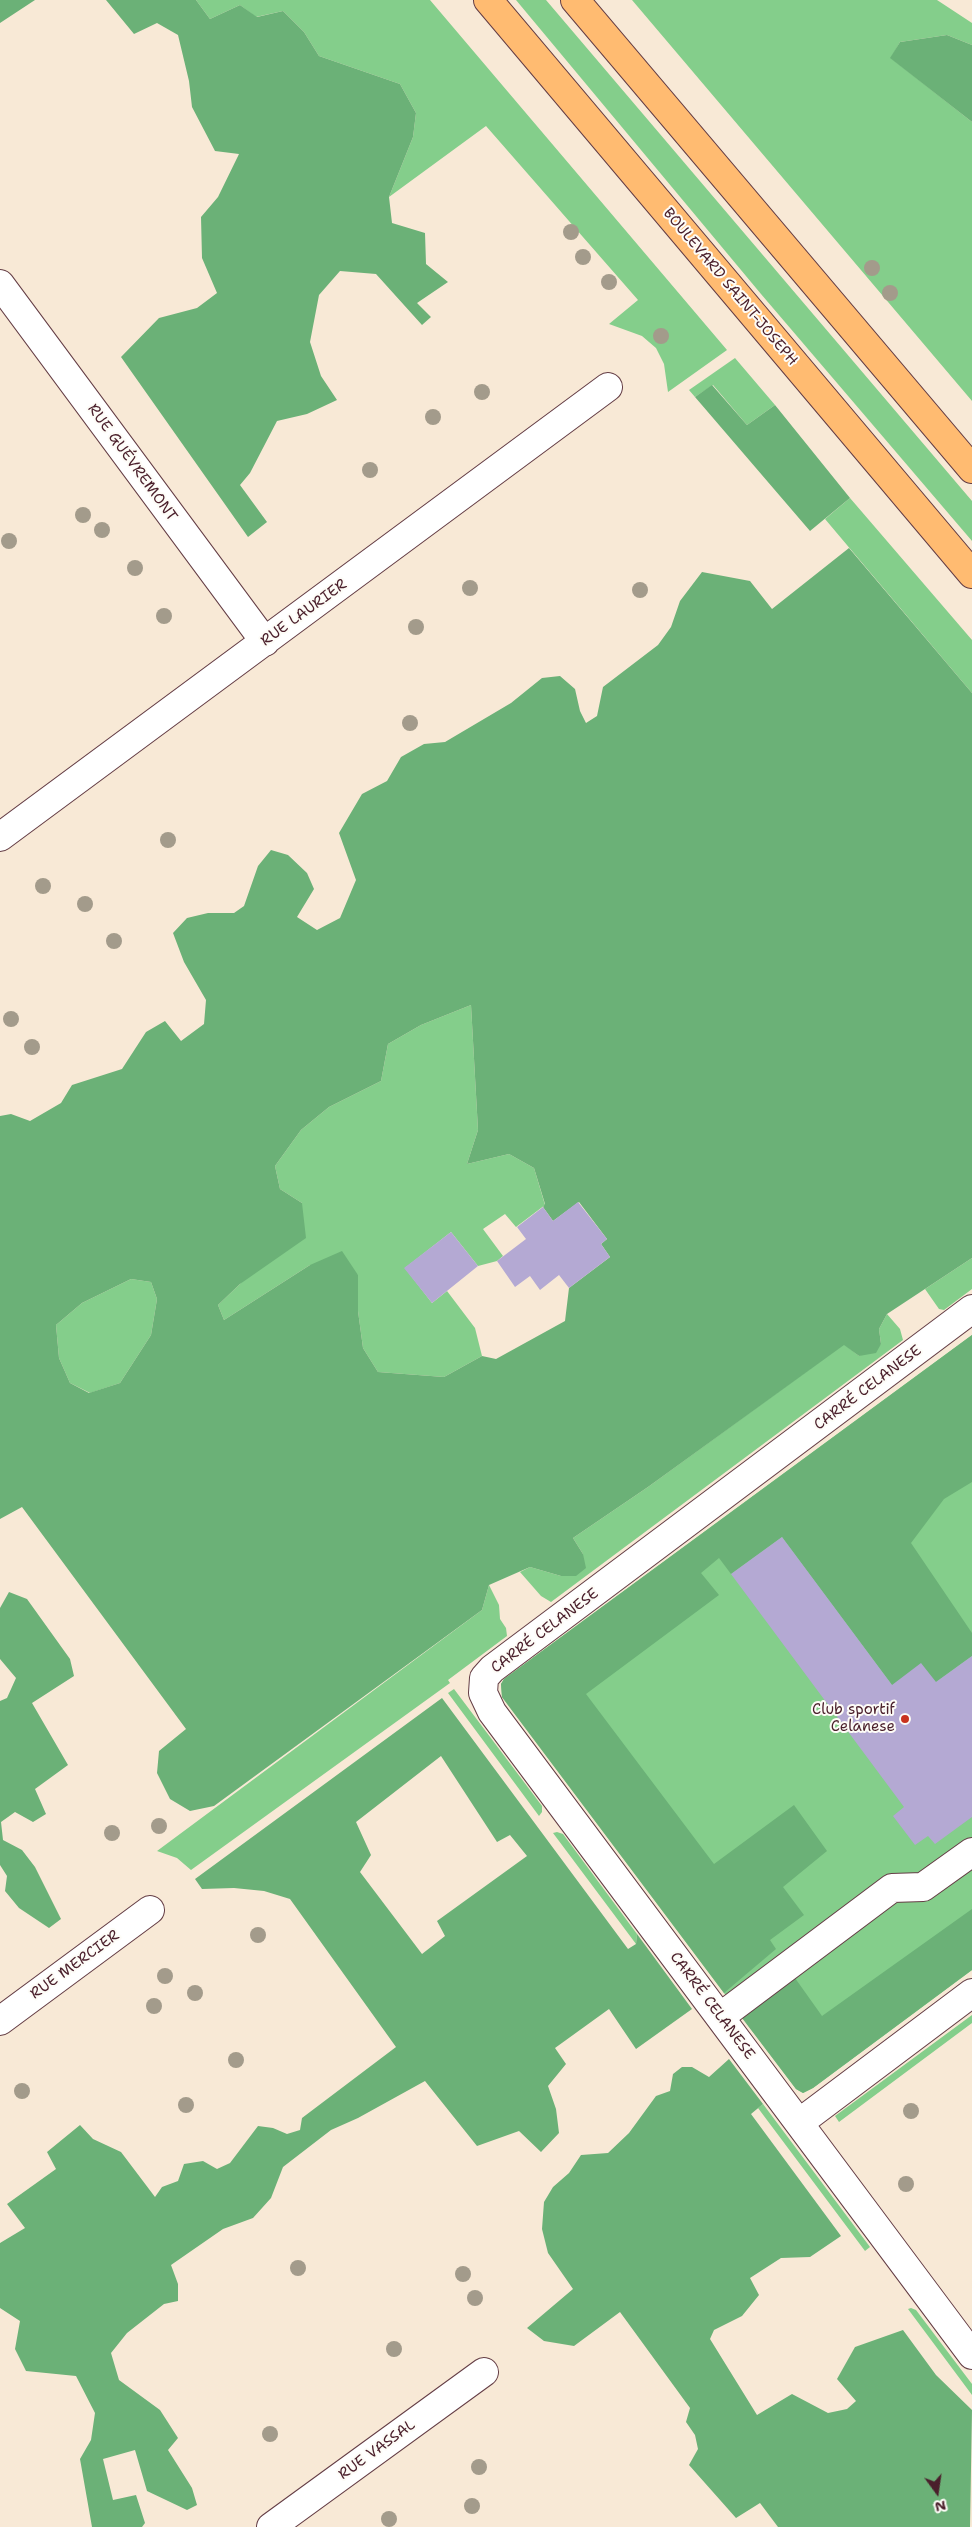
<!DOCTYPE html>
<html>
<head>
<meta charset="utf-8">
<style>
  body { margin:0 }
  #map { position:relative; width:972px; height:2527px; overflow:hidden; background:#f8e9d6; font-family:"Shantell Sans",sans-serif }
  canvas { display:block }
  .north { position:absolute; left:912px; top:2467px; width:50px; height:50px; -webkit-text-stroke:4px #fdfcf7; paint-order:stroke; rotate:166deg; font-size:14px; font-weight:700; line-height:20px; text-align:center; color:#4a1f2b }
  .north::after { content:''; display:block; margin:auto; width:18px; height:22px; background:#4a1f2b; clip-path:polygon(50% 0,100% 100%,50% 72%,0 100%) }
</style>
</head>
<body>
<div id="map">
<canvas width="972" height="2527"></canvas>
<div class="north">N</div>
</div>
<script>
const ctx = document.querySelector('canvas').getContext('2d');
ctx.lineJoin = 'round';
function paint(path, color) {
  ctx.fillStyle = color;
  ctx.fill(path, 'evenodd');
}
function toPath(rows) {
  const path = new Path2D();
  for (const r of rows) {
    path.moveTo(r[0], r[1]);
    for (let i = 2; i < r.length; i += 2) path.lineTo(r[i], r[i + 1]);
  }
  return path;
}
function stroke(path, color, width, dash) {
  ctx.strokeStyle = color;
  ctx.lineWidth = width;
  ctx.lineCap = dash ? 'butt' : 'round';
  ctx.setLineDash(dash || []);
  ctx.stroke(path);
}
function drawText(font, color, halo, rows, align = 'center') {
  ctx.font = font + ' "Shantell Sans",sans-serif';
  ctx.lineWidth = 4;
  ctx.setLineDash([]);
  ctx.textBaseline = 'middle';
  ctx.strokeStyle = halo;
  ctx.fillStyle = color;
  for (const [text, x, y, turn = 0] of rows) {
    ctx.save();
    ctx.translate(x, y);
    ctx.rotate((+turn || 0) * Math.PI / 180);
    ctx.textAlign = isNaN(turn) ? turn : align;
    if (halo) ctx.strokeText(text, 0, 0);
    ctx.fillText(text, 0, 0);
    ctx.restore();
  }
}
paint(toPath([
  [196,0,430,0,727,350,668,392,664,364,656,348,642,336,609,324,638,300,486,126,389,197,413,137,416,113,400,84,319,56,304,32,283,11,256,17,240,5,210,19],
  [516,0,546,0,972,501,972,541,761,294],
  [632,0,937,0,972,23,972,45,947,35,900,42,891,58,972,122,972,401],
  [735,358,775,405,747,425,713,385,695,397,689,390],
  [850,498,972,640,972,693,825,519],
  [471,1005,478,1130,467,1164,509,1154,534,1168,545,1205,516,1227,505,1214,483,1229,503,1256,497,1261,478,1266,451,1232,405,1268,432,1303,447,1291,475,1328,482,1356,444,1377,378,1372,363,1348,358,1311,358,1275,310,1265,224,1320,218,1305,240,1284,302,1203,280,1189,275,1166,301,1130,329,1107,381,1081,388,1044,421,1025],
  [972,1258,972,1289,944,1310,939,1309,925,1289],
  [131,1279,151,1282,157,1299,151,1335,120,1383,90,1393,70,1383,59,1358,56,1325,82,1303],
  [887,1314,900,1329,903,1340,551,1602,541,1596,520,1572,530,1567,561,1576,583,1554,573,1538,648,1487,844,1344,859,1356,881,1344,879,1329],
  [972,1335,972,1970,813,2088,803,2093,796,2089,502,1697,501,1684,504,1679],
  [489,1585,499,1605,500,1619,506,1628,507,1636,448,1680,450,1683,191,1870,177,1858,157,1851,482,1610],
  [454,1689,542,1806,542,1812,539,1816,448,1693],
  [557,1832,563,1834,637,1934,636,1944,553,1833],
  [972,2015,972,2023,839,2122,835,2116],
  [763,2104,870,2247,865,2251,758,2108],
  [911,2308,916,2310,972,2384,972,2395,908,2309]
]), '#84ce8b');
paint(toPath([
  [0,0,35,0,0,23],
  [106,0,196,0,210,19,240,5,257,17,283,11,304,32,319,56,400,84,416,113,413,137,389,197,392,223,425,233,426,264,448,282,417,303,431,317,422,325,376,274,340,271,319,295,310,342,321,376,337,400,307,414,277,421,250,473,240,485,267,522,248,537,121,357,159,318,197,308,217,293,202,258,201,217,218,197,239,154,215,151,192,107,189,81,178,35,157,23,134,34],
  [947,35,972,45,972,122,890,58,900,42],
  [712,385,747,425,775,405,850,498,810,531,695,397],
  [849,548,972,693,972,1258,887,1314,879,1329,881,1344,876,1353,859,1356,844,1345,648,1487,573,1538,583,1554,586,1568,576,1576,561,1576,530,1567,489,1585,482,1610,214,1806,190,1811,170,1799,157,1773,159,1751,186,1729,22,1507,0,1519,0,1116,11,1114,30,1121,61,1103,72,1085,122,1069,146,1032,165,1021,181,1041,204,1024,206,1000,184,962,173,933,187,918,208,913,234,913,244,906,258,866,271,850,288,855,307,873,314,889,297,917,317,930,340,918,356,880,339,833,362,794,387,781,401,757,424,744,445,742,511,703,542,678,560,676,575,689,580,711,586,723,597,716,603,687,658,645,671,627,680,601,702,572,750,581,772,609],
  [471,1005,478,1130,467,1164,509,1154,534,1168,545,1204,543,1207,553,1221,579,1202,607,1239,601,1244,610,1257,569,1288,565,1321,496,1359,482,1356,444,1377,378,1372,363,1348,358,1311,358,1275,342,1251,310,1265,224,1320,218,1305,240,1284,306,1238,302,1203,280,1189,275,1166,301,1130,329,1107,381,1081,388,1044,421,1025],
  [131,1279,151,1282,157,1299,151,1335,120,1383,89,1393,70,1383,59,1358,56,1325,82,1303],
  [972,1335,972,1482,944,1499,911,1543,972,1633,972,1656,936,1682,892,1685,782,1537,731,1574,719,1558,701,1573,719,1595,586,1694,714,1864,794,1805,827,1851,783,1887,804,1915,770,1940,776,1949,724,1993,502,1697,501,1684,504,1679],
  [9,1592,27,1599,70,1659,74,1676,32,1703,68,1765,35,1789,46,1814,33,1822,15,1812,1,1822,3,1840,22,1850,35,1867,61,1919,49,1928,19,1908,5,1891,7,1876,0,1865,0,1701,7,1698,16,1678,0,1659,0,1608],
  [442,1698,628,1949,636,1944,637,1934,692,2009,636,2049,609,2009,555,2048,566,2064,548,2086,556,2109,559,2133,541,2152,519,2131,477,2146,425,2081,358,2118,331,2130,283,2167,271,2198,253,2218,223,2229,171,2265,178,2284,178,2301,164,2304,127,2333,111,2353,119,2380,160,2410,178,2438,168,2450,192,2488,197,2505,187,2510,147,2491,135,2450,103,2459,113,2500,136,2495,145,2523,142,2527,92,2527,80,2459,91,2440,95,2413,76,2376,26,2371,15,2349,20,2321,0,2308,0,2243,25,2228,7,2204,56,2169,47,2152,80,2125,93,2139,121,2152,155,2197,162,2187,178,2181,184,2164,203,2161,217,2169,230,2163,258,2126,273,2128,287,2134,300,2130,302,2118,396,2047,290,1899,264,1891,234,1888,202,1889,195,1879],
  [441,1756,497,1842,510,1835,527,1856,437,1921,445,1936,422,1954,360,1872,371,1855,356,1822],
  [972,1909,972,1970,813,2088,803,2093,796,2089,742,2018,795,1978,822,2016],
  [729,2059,763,2104,751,2114,841,2236,810,2257,781,2258,750,2278,759,2295,742,2316,714,2330,710,2339,757,2415,792,2394,828,2413,847,2409,856,2401,837,2379,855,2347,903,2330,936,2375,972,2410,970,2527,778,2527,760,2503,736,2518,689,2465,698,2449,695,2435,686,2422,690,2408,620,2312,574,2346,544,2341,527,2328,573,2289,548,2253,542,2229,544,2202,553,2187,569,2173,581,2155,608,2153,629,2133,656,2096,670,2091,673,2074,682,2067,692,2067,709,2077]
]), '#6bb177');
paint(toPath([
  [578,1202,607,1239,601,1244,610,1257,569,1288,559,1275,540,1290,530,1276,515,1287,497,1261,526,1239,517,1227,543,1207,553,1221],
  [451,1232,478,1266,432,1303,404,1268],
  [782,1537,892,1685,921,1663,936,1682,972,1656,972,1817,935,1844,928,1836,915,1845,893,1816,904,1807,731,1574]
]), '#b4a9d3');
const minor = toPath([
  [0,284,265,642],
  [0,837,608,387],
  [972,1309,492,1669,484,1678,483,1693,492,1712,972,2355],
  [720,2017,892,1888,923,1887,972,1852],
  [0,2021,150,1910],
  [799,2123,972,1993],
  [271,2527,484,2372]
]);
const major = toPath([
  [488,0,972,574],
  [575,0,972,469]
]);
stroke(minor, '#643d45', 30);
stroke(major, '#643d45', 30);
stroke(minor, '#fff', 28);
stroke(major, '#ffbb71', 28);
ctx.fillStyle = '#a39b8b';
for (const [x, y] of [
  [571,232],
  [583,257],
  [872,268],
  [609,282],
  [890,293],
  [661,336],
  [482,392],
  [433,417],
  [370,470],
  [83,515],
  [102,530],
  [9,541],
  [135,568],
  [470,588],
  [640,590],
  [164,616],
  [416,627],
  [410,723],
  [168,840],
  [43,886],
  [85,904],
  [114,941],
  [11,1019],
  [32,1047],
  [159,1826],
  [112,1833],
  [258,1935],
  [165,1976],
  [195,1993],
  [154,2006],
  [236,2060],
  [22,2091],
  [186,2105],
  [911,2111],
  [906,2184],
  [298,2268],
  [463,2274],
  [475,2298],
  [394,2349],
  [270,2434],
  [479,2467],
  [472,2506],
  [389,2519]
]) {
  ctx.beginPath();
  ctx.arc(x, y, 8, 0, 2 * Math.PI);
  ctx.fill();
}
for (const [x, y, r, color] of [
  [905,1719,5,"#c8321e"]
]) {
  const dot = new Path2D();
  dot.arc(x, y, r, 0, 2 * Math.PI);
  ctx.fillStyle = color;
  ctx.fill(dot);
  stroke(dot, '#fdfcf7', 2);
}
drawText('15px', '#4a1f2b', '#fdfcf7', [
  ["BOULEVARD SAINT-JOSEPH",730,287,50],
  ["RUE GUÉVREMONT",132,463,54],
  ["RUE LAURIER",304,613,-36],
  ["CARRÉ CELANESE",868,1388,-37],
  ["CARRÉ CELANESE",545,1631,-37],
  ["RUE MERCIER",75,1965,-36],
  ["CARRÉ CELANESE",712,2006,53],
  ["RUE VASSAL",377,2450,-36]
]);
drawText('15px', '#4a1f2b', '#fdfcf7', [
  ["Club sportif",895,1710],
  ["Celanese",895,1727]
], 'right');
</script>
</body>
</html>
